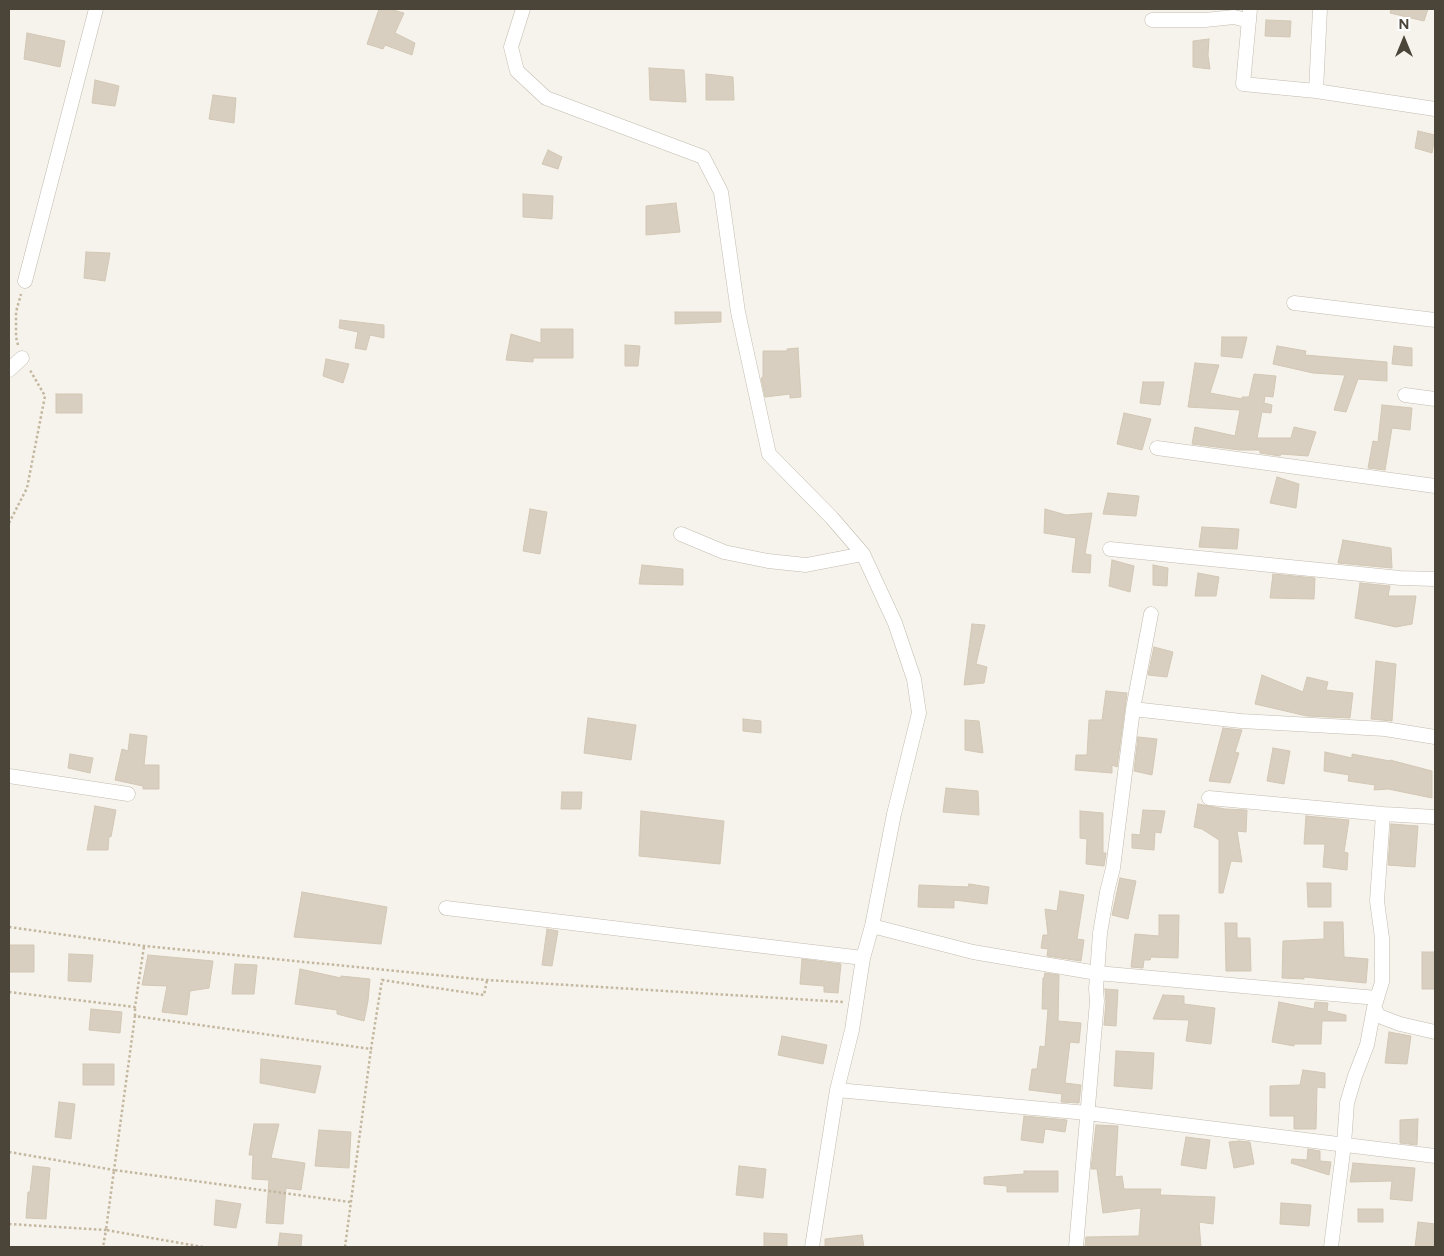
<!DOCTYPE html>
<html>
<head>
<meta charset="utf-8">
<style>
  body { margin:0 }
  #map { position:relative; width:1444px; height:1256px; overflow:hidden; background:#f6f3ec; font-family:Figtree,sans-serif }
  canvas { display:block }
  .frame { position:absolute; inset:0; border:10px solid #4b4439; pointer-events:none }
  .north { position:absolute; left:1379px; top:15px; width:50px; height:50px; -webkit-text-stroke:4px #fff; paint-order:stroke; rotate:0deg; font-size:14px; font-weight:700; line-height:20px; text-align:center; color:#4b4439 }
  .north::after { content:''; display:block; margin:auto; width:18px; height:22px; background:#4b4439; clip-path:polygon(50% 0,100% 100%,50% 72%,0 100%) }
</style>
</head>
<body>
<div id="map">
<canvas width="1444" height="1256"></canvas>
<div class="frame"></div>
<div class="north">N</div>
</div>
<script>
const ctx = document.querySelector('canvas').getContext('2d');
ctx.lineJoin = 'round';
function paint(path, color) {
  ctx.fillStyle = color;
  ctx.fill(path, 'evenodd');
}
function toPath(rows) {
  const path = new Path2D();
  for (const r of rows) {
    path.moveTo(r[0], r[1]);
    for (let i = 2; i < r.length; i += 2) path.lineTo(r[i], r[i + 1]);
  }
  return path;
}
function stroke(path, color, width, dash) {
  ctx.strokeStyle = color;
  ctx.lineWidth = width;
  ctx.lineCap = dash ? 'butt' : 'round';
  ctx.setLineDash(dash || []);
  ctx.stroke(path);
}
const building = toPath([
  [379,9,389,9,404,13,395,33,415,43,412,55,385,45,383,49,367,44,379,9],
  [1391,9,1428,9,1424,21,1390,13,1391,9],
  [1266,20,1291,21,1290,37,1265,36,1266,20],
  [27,33,65,41,60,67,24,59,27,33],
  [1209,39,1208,55,1210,69,1193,67,1193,41,1209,39],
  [649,68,684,70,686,102,650,100,649,68],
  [706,74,733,77,734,100,706,100,706,74],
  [95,80,119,86,115,106,92,103,95,80],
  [213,95,236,98,234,123,209,119,213,95],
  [1418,131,1435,135,1432,153,1415,148,1418,131],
  [548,150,562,157,558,169,542,164,548,150],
  [523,194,553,196,552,219,523,217,523,194],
  [676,203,680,232,646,235,646,206,676,203],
  [86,252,110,253,105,281,84,278,86,252],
  [675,312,721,312,721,322,675,324,675,312],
  [340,320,384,325,384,338,370,335,366,350,355,348,358,332,339,328,340,320],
  [541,329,573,329,573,358,533,358,533,362,506,360,511,334,541,343,541,329],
  [1222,337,1247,337,1242,358,1221,356,1222,337],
  [625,345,640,346,638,366,625,366,625,345],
  [1277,346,1306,351,1305,355,1387,362,1387,381,1358,379,1346,412,1334,410,1345,375,1313,373,1273,364,1277,346],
  [1394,346,1412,348,1412,366,1392,364,1394,346],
  [798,348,801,397,790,398,790,394,765,397,761,378,763,377,763,351,787,351,787,349,798,348],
  [326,359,349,364,343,383,323,376,326,359],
  [1195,363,1219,365,1210,393,1242,399,1242,397,1249,397,1254,374,1276,376,1273,397,1265,396,1264,403,1272,405,1271,413,1262,412,1257,438,1291,438,1294,427,1316,432,1308,456,1281,454,1280,456,1260,453,1260,450,1240,450,1192,444,1195,427,1235,436,1240,410,1188,407,1195,363],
  [1143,382,1164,382,1160,405,1140,403,1143,382],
  [56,394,82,394,82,413,56,413,56,394],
  [1382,405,1412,408,1410,430,1392,428,1385,470,1368,468,1373,441,1378,442,1382,405],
  [1124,413,1151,419,1142,450,1117,444,1124,413],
  [1277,477,1299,484,1296,508,1270,503,1277,477],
  [1108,493,1139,496,1136,516,1103,514,1108,493],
  [530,509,547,512,540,554,523,551,530,509],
  [1045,509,1066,515,1092,513,1085,554,1091,555,1090,573,1072,572,1076,538,1044,533,1045,509],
  [1202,527,1239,529,1237,549,1199,547,1202,527],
  [1343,540,1391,548,1392,568,1338,563,1343,540],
  [1112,560,1134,566,1130,592,1109,586,1112,560],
  [642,565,683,569,683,585,639,584,642,565],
  [1153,565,1168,568,1167,586,1153,585,1153,565],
  [1198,573,1219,577,1216,596,1195,596,1198,573],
  [1273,574,1315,578,1314,599,1270,598,1273,574],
  [1360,583,1390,586,1388,596,1416,596,1412,624,1396,627,1355,618,1360,583],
  [972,624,985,625,976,664,987,667,984,683,964,685,972,624],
  [1154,647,1173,652,1167,677,1148,675,1154,647],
  [1376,661,1396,664,1392,721,1371,719,1376,661],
  [1262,675,1303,692,1307,677,1328,682,1326,690,1353,693,1350,718,1307,716,1255,704,1262,675],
  [1106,691,1127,693,1117,767,1112,765,1112,773,1075,770,1076,755,1087,755,1089,720,1102,720,1106,691],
  [588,718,636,725,631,760,584,753,588,718],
  [743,719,761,721,761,733,743,731,743,719],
  [965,720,979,721,983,753,965,750,965,720],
  [1223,728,1242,730,1235,752,1239,753,1230,783,1209,781,1223,728],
  [130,734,147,736,144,765,159,765,159,789,143,789,143,786,115,780,122,749,128,751,130,734],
  [1138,737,1157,739,1152,775,1134,771,1138,737],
  [1273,748,1290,751,1284,784,1267,781,1273,748],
  [1325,752,1352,758,1352,754,1390,761,1390,760,1432,771,1432,798,1388,789,1374,790,1375,785,1348,781,1349,775,1324,771,1325,752],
  [70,754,93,758,90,773,68,768,70,754],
  [946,788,978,791,979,815,943,812,946,788],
  [562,792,582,792,581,809,561,809,562,792],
  [1198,804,1225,809,1247,810,1246,832,1237,831,1242,862,1231,861,1223,893,1219,893,1219,840,1202,829,1194,827,1198,804],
  [95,806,116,810,111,837,109,836,108,850,87,850,95,806],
  [1143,810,1165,811,1161,833,1155,832,1154,850,1132,848,1132,834,1140,835,1143,810],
  [641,811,724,821,720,864,639,856,641,811],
  [1080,811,1103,813,1103,853,1106,853,1104,866,1086,864,1087,839,1080,838,1080,811],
  [1306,816,1349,820,1344,852,1348,853,1347,870,1323,867,1325,844,1304,844,1306,816],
  [1391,824,1418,826,1415,867,1388,865,1391,824],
  [1120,878,1136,881,1128,919,1112,915,1120,878],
  [1307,883,1331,883,1331,907,1308,907,1307,883],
  [969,884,989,887,987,904,954,900,954,908,918,907,919,885,968,887,969,884],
  [1060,891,1084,895,1077,939,1084,940,1081,961,1047,956,1048,949,1041,948,1043,935,1048,935,1045,909,1057,911,1060,891],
  [302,892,387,907,381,944,294,937,302,892],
  [1159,915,1179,915,1178,958,1151,957,1150,960,1144,960,1143,968,1131,967,1135,934,1159,936,1159,915],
  [1324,922,1343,922,1344,957,1368,959,1366,983,1304,977,1304,979,1282,978,1283,941,1324,939,1324,922],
  [1225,923,1237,923,1237,938,1250,938,1251,971,1226,971,1225,923],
  [547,929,558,931,552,966,542,965,547,929],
  [9,945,34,945,34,972,9,972,9,945],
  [1422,952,1435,952,1435,989,1422,989,1422,952],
  [69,954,93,955,91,982,68,981,69,954],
  [148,955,213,961,209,988,190,991,187,1015,162,1012,167,986,142,985,148,955],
  [802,959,841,964,838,993,824,992,824,986,800,984,802,959],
  [235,964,257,965,254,994,232,994,235,964],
  [300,969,341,978,341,976,370,979,368,1001,364,1021,337,1014,337,1010,295,1004,300,969],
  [1045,973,1059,975,1058,1021,1081,1023,1079,1043,1070,1042,1065,1083,1081,1085,1079,1103,1061,1102,1062,1094,1029,1090,1032,1069,1037,1069,1040,1046,1045,1047,1048,1009,1042,1009,1043,978,1044,978,1045,973],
  [1105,989,1118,990,1116,1026,1104,1025,1106,1002,1105,989],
  [1163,995,1184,996,1184,1004,1215,1008,1211,1044,1186,1041,1189,1020,1153,1019,1163,995],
  [1279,1002,1314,1009,1315,1002,1328,1003,1327,1011,1346,1015,1346,1021,1322,1021,1321,1044,1294,1044,1294,1046,1272,1042,1279,1002],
  [91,1009,122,1012,120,1033,89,1030,91,1009],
  [1389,1032,1411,1036,1407,1064,1385,1063,1389,1032],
  [782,1036,827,1045,823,1064,778,1055,782,1036],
  [1116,1051,1154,1053,1152,1089,1114,1086,1116,1051],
  [261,1059,321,1066,315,1093,260,1083,261,1059],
  [83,1064,114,1064,114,1085,83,1085,83,1064],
  [1303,1070,1325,1073,1325,1088,1317,1087,1316,1129,1294,1129,1294,1116,1270,1116,1270,1086,1300,1085,1303,1070],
  [59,1102,75,1104,71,1139,55,1137,59,1102],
  [1024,1116,1067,1120,1065,1132,1045,1129,1043,1143,1021,1140,1024,1116],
  [1418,1119,1417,1145,1400,1143,1400,1120,1418,1119],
  [254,1124,279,1124,271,1158,305,1163,301,1190,286,1188,283,1224,266,1223,269,1180,252,1179,253,1155,249,1155,254,1124],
  [1096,1125,1118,1126,1115,1177,1122,1176,1124,1189,1161,1189,1160,1195,1215,1197,1213,1224,1199,1222,1201,1247,1085,1247,1086,1237,1139,1236,1141,1208,1103,1213,1097,1169,1091,1169,1096,1125],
  [319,1130,351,1132,349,1168,315,1166,319,1130],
  [1186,1137,1210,1140,1206,1169,1181,1165,1186,1137],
  [1239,1141,1250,1142,1254,1164,1234,1168,1229,1142,1239,1141],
  [1308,1149,1320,1151,1320,1161,1331,1162,1329,1175,1291,1163,1292,1159,1307,1160,1308,1149],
  [1353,1163,1415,1168,1412,1201,1390,1199,1392,1181,1350,1182,1353,1163],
  [33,1166,50,1168,46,1219,26,1218,28,1192,30,1192,33,1166],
  [739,1166,766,1169,763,1198,736,1195,739,1166],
  [1024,1171,1058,1171,1058,1192,1007,1192,1007,1186,984,1184,984,1177,1024,1174,1024,1171],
  [216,1200,241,1204,236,1228,214,1225,216,1200],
  [1281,1203,1311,1205,1309,1226,1280,1224,1281,1203],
  [1358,1209,1383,1209,1383,1222,1358,1222,1358,1209],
  [1418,1222,1435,1224,1434,1247,1415,1247,1418,1222],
  [280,1233,302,1235,301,1247,278,1247,280,1233],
  [764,1233,787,1234,787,1247,764,1247,764,1233],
  [862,1235,864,1247,825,1247,825,1239,862,1235]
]);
paint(building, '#d8cfc1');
stroke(building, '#d3c7b4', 1);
const minor = toPath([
  [523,9,511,47,517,71,546,98,703,157,721,192,738,312,769,454,832,518,863,554,895,623,914,679,919,713,894,814,872,926,863,958,852,1030,837,1090,812,1247],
  [1250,9,1243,84,1316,91,1435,109],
  [1152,20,1205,20,1234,17,1249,21],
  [1316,91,1320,9],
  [25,281,96,9],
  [1294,303,1435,320],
  [9,370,22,358],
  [1405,395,1435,399],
  [1157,448,1435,486],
  [681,534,724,552,768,561,806,565,863,554],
  [1110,549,1400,578,1435,579],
  [1133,709,1241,721,1385,729,1435,737],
  [9,776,128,794],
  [1209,798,1383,814,1435,817],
  [446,908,863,958],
  [872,926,973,952,1097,973,1377,998],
  [1374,1008,1379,1016,1400,1024,1435,1032],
  [837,1090,1087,1113,1435,1156],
  [1076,1247,1097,1001,1096,989,1100,933,1107,892,1113,868,1133,709,1151,614],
  [1331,1247,1344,1144,1347,1103,1355,1076,1367,1045,1374,1008,1382,982,1382,938,1377,901,1383,814]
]);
stroke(minor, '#c2bbae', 15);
stroke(toPath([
  [18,345,16,337,16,312,21,294],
  [9,523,27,488,45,396,30,370],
  [9,927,144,946,487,980,844,1002],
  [9,992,135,1007,144,946],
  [135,1016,135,1007],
  [9,1152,114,1170,135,1016,371,1049,382,980,484,995,487,980],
  [9,1224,106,1230,103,1247],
  [203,1247,106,1230,114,1170,350,1202],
  [345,1247,371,1049]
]), '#c4b79f', 2.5, [2.5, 2.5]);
stroke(minor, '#fff', 14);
</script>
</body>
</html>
